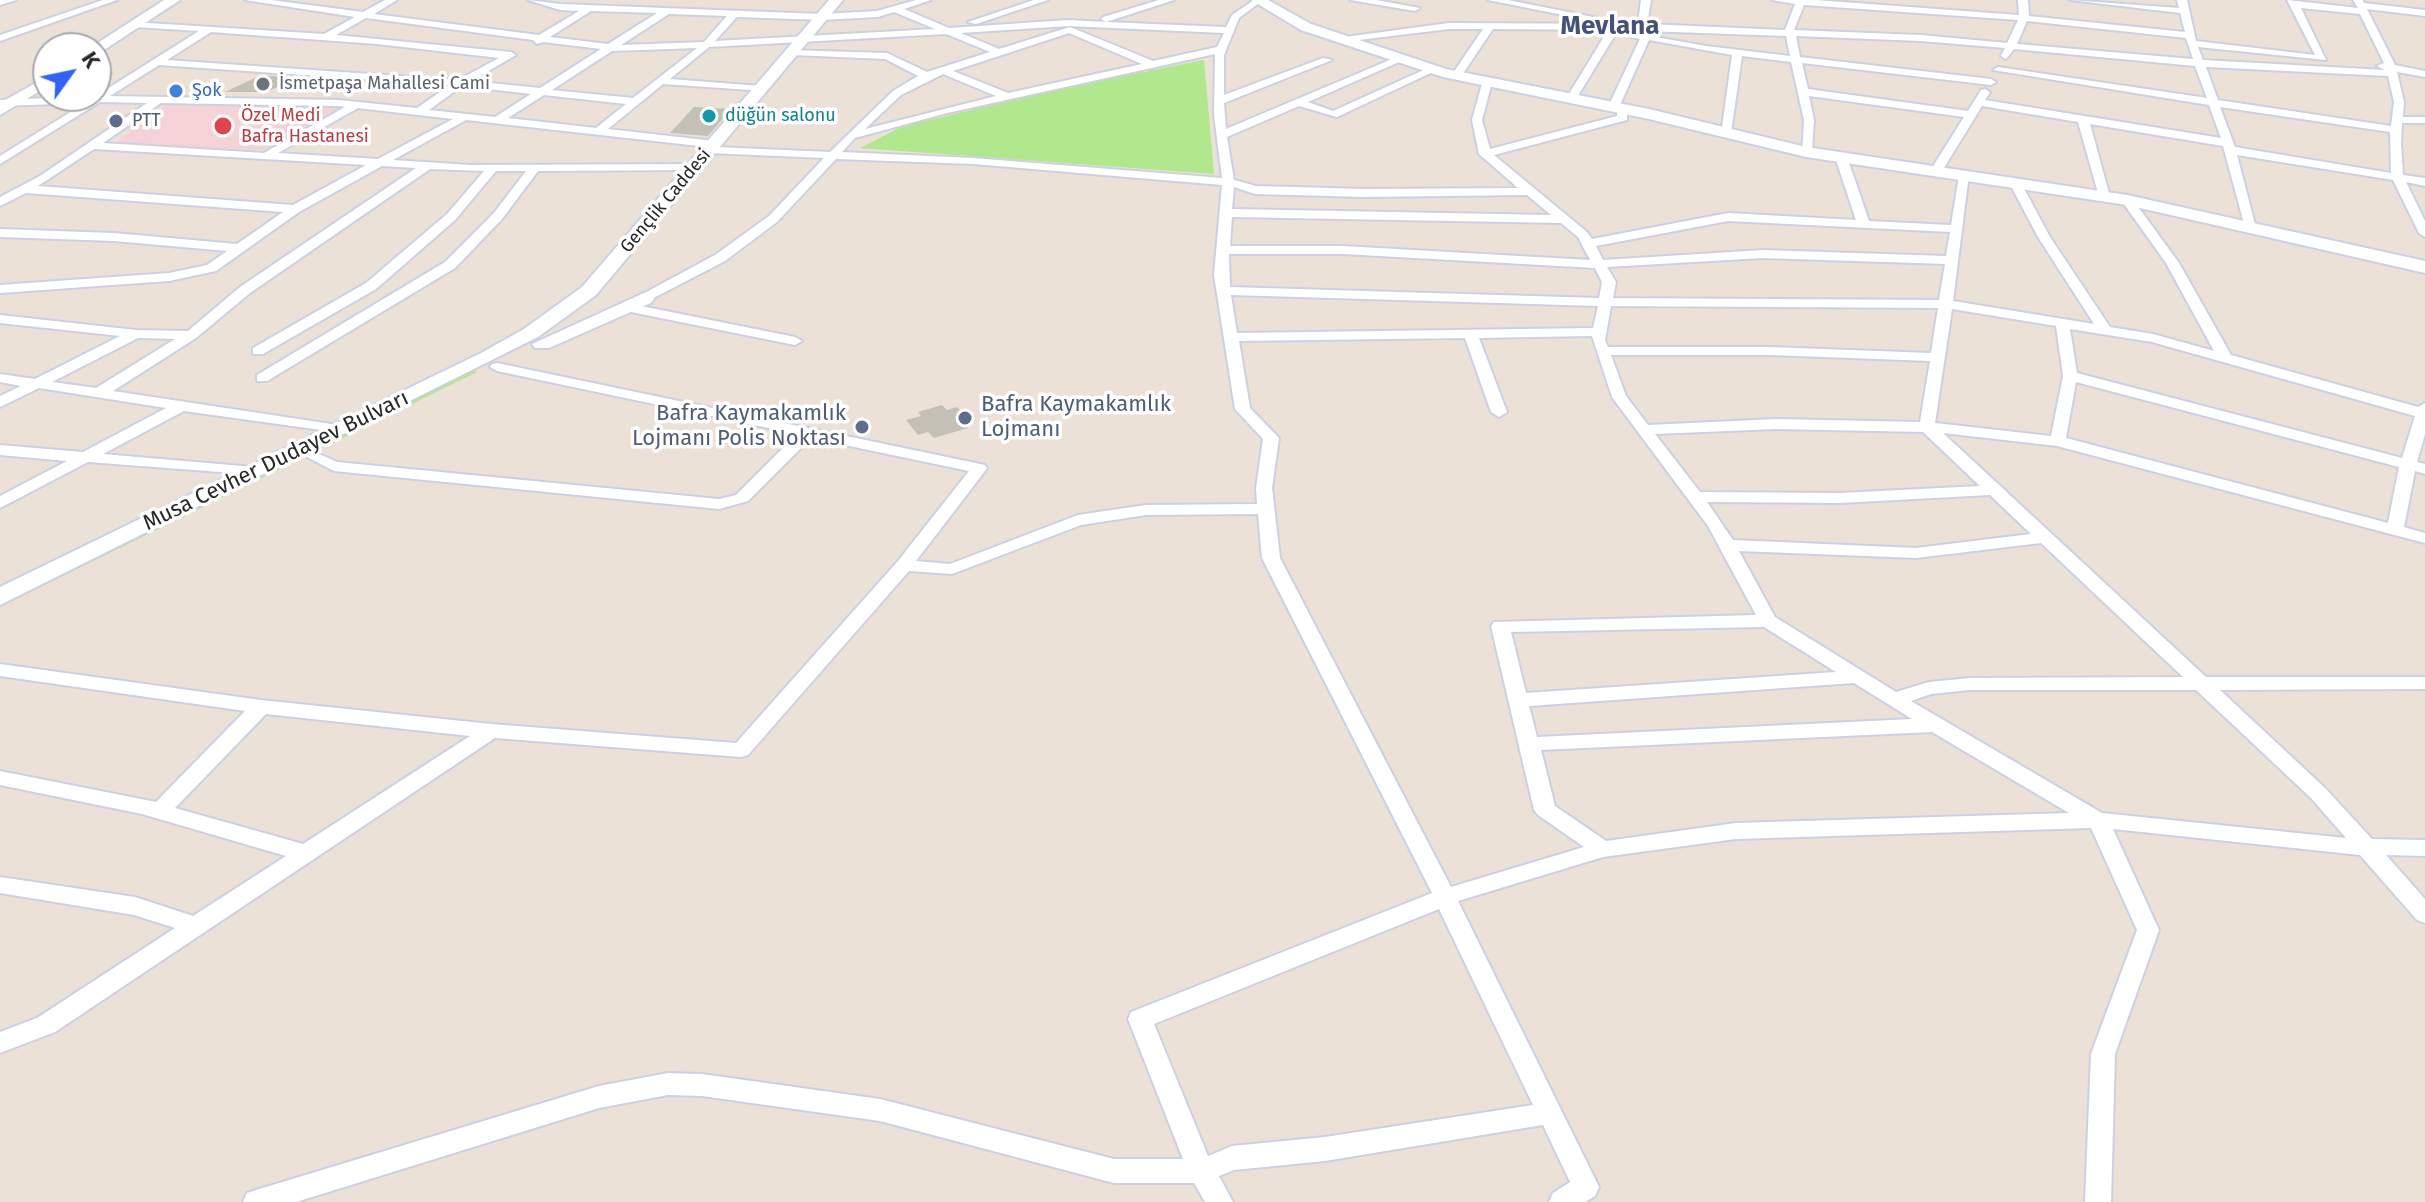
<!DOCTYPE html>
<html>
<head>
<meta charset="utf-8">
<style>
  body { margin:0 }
  #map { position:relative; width:2425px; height:1202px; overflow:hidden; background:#ece1d7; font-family:"Fira Sans",sans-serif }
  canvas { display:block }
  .north { position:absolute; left:32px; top:32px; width:80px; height:80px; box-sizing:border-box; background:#fff; border:2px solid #a9a9a9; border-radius:50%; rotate:57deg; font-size:22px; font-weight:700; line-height:32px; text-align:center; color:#272727 }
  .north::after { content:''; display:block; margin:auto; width:28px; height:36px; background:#3062ff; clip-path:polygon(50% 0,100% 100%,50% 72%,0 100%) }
</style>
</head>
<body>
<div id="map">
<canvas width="2425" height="1202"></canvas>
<div class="north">K</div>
</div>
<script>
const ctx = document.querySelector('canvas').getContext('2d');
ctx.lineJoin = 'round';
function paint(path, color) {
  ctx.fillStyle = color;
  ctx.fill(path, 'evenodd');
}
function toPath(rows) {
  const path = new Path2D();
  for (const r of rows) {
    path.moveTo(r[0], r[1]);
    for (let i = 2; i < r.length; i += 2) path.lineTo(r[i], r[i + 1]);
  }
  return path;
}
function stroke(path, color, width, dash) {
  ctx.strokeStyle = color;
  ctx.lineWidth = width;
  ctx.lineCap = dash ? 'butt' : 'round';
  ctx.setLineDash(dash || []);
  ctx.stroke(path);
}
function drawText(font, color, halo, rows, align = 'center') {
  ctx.font = font + ' "Fira Sans",sans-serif';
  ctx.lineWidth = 7;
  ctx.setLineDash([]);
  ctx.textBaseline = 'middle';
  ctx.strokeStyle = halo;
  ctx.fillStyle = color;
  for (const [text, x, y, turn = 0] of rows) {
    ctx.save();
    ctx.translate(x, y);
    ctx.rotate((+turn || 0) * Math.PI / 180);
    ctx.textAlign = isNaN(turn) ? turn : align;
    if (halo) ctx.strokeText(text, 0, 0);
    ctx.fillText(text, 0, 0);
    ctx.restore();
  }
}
paint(toPath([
  [231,104,341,108,266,150,114,144,166,105]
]), '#f4d2d6');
paint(toPath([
  [1204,60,1214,174,860,148,903,126,1086,83],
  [474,370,477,372,0,607,0,604]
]), '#b1e88d');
paint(toPath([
  [259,76,272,76,297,78,267,92,225,92],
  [694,107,731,109,708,136,670,133],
  [942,405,947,410,957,407,970,421,964,423,968,428,934,438,928,432,918,435,906,420,921,416,918,412]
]), '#c5c0b6');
const street = toPath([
  [0,0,16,0,0,5,0,0],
  [103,0,117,0,0,41,0,35,103,0],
  [245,0,271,0,363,12,385,0,397,0,374,14,539,35,579,11,560,10,528,0,560,4,822,14,877,11,916,0,931,0,904,9,949,28,1068,20,1106,22,1101,19,1103,17,1159,0,1174,0,1106,22,1226,27,1232,15,1254,0,1263,0,1239,18,1224,55,1224,95,1323,58,1332,60,1224,103,1226,129,1397,57,1406,59,1308,102,1333,111,1428,68,1437,70,1337,117,1299,106,1227,137,1234,180,1256,186,1365,189,1518,188,1479,154,1472,120,1483,80,1492,82,1482,120,1490,149,1617,116,1617,109,1608,107,1640,39,1628,36,1628,32,1706,46,1790,56,1786,36,1618,30,1576,99,1571,102,1566,99,1608,30,1493,29,1460,78,1456,79,1451,76,1483,29,1449,29,1342,42,1340,40,1345,37,1449,23,1638,24,1641,0,1651,0,1647,24,1785,30,1795,4,1772,0,1815,0,2019,15,2018,0,2028,0,2029,16,2185,32,2180,13,2070,0,2179,8,2177,0,2187,0,2196,41,2315,55,2287,0,2358,8,2353,0,2363,0,2364,3,2425,10,2425,16,2367,9,2395,65,2425,71,2425,77,2397,72,2404,102,2403,117,2425,117,2425,123,2402,123,2401,143,2403,175,2425,178,2425,186,2406,182,2425,221,2425,237,2419,233,2393,180,2237,155,2256,228,2246,231,2223,146,2090,124,2110,197,2100,200,2078,122,1982,106,1942,171,1936,174,1930,171,1964,117,1809,96,1814,120,1812,152,1802,154,1804,120,1791,62,1742,56,1731,133,1721,135,1732,55,1649,40,1619,107,1627,109,1627,120,1494,155,1587,232,1592,239,1728,213,1856,220,1835,157,1841,154,1847,157,1869,221,1951,225,1959,176,1969,174,1953,301,2094,324,2038,237,2010,184,2020,181,2050,237,2110,327,2153,334,2214,351,2166,263,2121,200,2131,197,2179,263,2231,355,2418,407,2425,403,2425,434,2417,462,2425,464,2425,474,2415,471,2404,527,2425,533,2425,543,2057,446,1943,433,2206,677,2425,677,2425,689,2220,690,2325,788,2372,839,2425,840,2425,856,2386,855,2425,899,2425,923,2417,920,2360,855,2113,829,2159,930,2115,1054,2111,1202,2085,1202,2091,1054,2137,930,2091,828,1736,839,1603,857,1458,901,1599,1187,1595,1196,1585,1202,1549,1202,1553,1193,1570,1182,1543,1125,1325,1161,1234,1170,1219,1176,1233,1202,1205,1202,1194,1183,1114,1183,880,1121,702,1096,668,1095,599,1108,296,1202,243,1202,247,1193,256,1190,599,1086,668,1073,702,1074,880,1099,1114,1159,1183,1159,1128,1019,1131,1012,1432,893,1262,558,1258,514,1146,515,1081,525,952,574,909,571,748,755,741,757,495,738,55,1032,0,1053,0,1032,37,1018,175,928,134,915,0,893,0,877,135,897,193,916,286,856,142,814,0,785,0,771,156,802,245,711,0,676,0,664,261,700,491,724,736,743,898,561,969,471,811,438,748,501,719,509,334,471,307,457,315,452,337,462,719,499,736,495,797,434,497,371,490,367,492,364,497,363,985,465,987,468,985,471,916,561,950,564,1078,515,1146,505,1257,504,1256,488,1263,439,1235,409,1214,275,1222,185,973,164,836,159,777,222,725,261,644,303,637,299,639,296,715,255,769,216,824,158,709,153,703,150,708,147,466,120,393,160,470,165,695,164,701,167,695,170,538,171,502,219,455,268,267,381,257,381,257,375,445,262,494,213,526,171,496,171,455,220,376,289,263,354,253,354,253,348,366,283,447,214,484,171,430,169,250,293,196,338,113,391,338,425,346,430,343,433,184,411,103,454,254,467,262,472,260,475,88,462,0,508,0,496,67,461,0,455,0,445,83,452,166,408,39,388,0,407,0,396,21,386,0,382,0,374,35,379,120,336,0,323,0,315,136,330,188,331,240,287,416,168,382,166,299,212,216,271,169,281,0,293,0,285,169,273,207,265,227,251,114,241,0,237,0,229,114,233,237,244,283,212,26,193,0,206,0,197,40,176,147,103,100,102,0,164,0,156,85,103,0,106,0,100,96,96,199,31,135,27,132,26,132,22,324,34,355,17,245,0],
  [1804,5,2018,20,2007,43,1921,35,1794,30,1804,5],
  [2301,8,2360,14,2384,63,2377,66,2385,70,2203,60,2198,47,2326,60,2301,8],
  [591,11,657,13,608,44,550,37,591,11],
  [894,12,935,29,715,41,737,17,822,20,878,17,894,12],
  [669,14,727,16,704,42,621,45,669,14],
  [366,18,533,40,537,44,543,42,601,49,540,88,471,81,516,55,511,52,336,35,366,18],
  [2027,21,2186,38,2193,59,2017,44,2027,21],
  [1068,26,1224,33,1217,47,1153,61,1070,27,999,49,961,33,1068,26],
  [211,32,377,44,499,58,458,80,167,60,211,32],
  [1069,33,1142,64,1008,93,953,71,1069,33],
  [946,34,990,52,927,72,887,53,788,50,787,52,792,55,885,59,918,76,893,91,830,152,716,147,720,144,714,141,608,129,663,84,765,91,765,87,761,86,670,79,709,47,946,34],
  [1796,36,1921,41,2005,48,2001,56,2006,59,2014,49,2195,66,2207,98,1998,67,1993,70,2209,105,2221,138,1985,100,1990,92,1985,89,1981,90,1968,111,1808,89,1802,63,1991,85,1996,82,1991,79,1800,57,1796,36],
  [697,48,633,98,552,90,612,51,697,48],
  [1215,54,1214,115,1222,178,973,158,842,152,855,138,947,113,1215,54],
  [159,65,450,85,417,108,339,100,110,96,159,65],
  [2206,67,2388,76,2394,102,2391,126,2218,100,2206,67],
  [943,74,996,96,865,129,901,95,943,74],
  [462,86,531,94,495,117,429,110,462,86],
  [544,95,626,104,596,128,508,118,544,95],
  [161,103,339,106,345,107,264,153,103,143,161,103],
  [2220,107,2390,132,2391,173,2235,147,2220,107],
  [358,108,453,119,378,159,278,153,358,108],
  [94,149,366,165,293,205,38,186,94,149],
  [1234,187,1255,194,1365,197,1527,195,1551,215,1232,209,1234,187],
  [1232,217,1561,223,1578,237,1590,260,1343,246,1230,246,1232,217],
  [1728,221,1950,232,1946,256,1763,250,1603,260,1596,246,1728,221],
  [1229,254,1343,254,1595,268,1602,282,1599,298,1230,287,1229,254],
  [1763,258,1945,264,1939,300,1613,298,1616,282,1607,267,1763,258],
  [1231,295,1598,306,1593,328,1237,333,1231,295],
  [1611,306,1938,308,1931,353,1770,347,1608,347,1605,340,1611,306],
  [1952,309,2056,326,2063,376,2051,436,1935,423,1952,309],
  [2070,329,2152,342,2415,416,2402,458,2077,373,2070,329],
  [1592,336,1612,397,1708,526,1756,615,1494,622,1491,626,1534,810,1538,815,1584,847,1451,887,1280,558,1272,488,1279,438,1250,408,1239,341,1465,338,1491,412,1499,417,1507,412,1479,338,1592,336],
  [138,338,175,339,96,388,52,382,138,338],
  [1611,355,1770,355,1930,361,1920,422,1776,419,1648,425,1626,396,1611,355],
  [2076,382,2399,467,2388,523,2066,438,2076,382],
  [1776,429,1923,432,1980,486,1840,493,1700,492,1655,434,1776,429],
  [1990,495,2031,534,1916,548,1733,540,1707,502,1840,503,1990,495],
  [2041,543,2183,677,1970,678,1929,682,1896,692,1775,617,1739,551,1916,558,2041,543],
  [1764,627,1836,672,1526,693,1511,632,1764,627],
  [1854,683,1912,719,1537,737,1529,706,1854,683],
  [1970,690,2196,690,2311,798,2346,838,2102,813,1911,701,1931,694,1970,690],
  [266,714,470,736,303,844,175,808,266,714],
  [1932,732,2069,813,1736,823,1606,841,1555,806,1541,750,1932,732],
  [1439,909,1533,1105,1325,1137,1232,1146,1208,1156,1154,1024,1439,909],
  [1034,0,1048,0,976,24,968,22,1034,0],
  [1350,0,1376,0,1420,8,1415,11,1350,0],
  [1488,0,1508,0,1598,18,1593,21,1488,0],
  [626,303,795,337,802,341,795,345,621,310,619,307,626,303]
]);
const secondary = toPath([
  [164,0,180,0,101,52,96,53,96,48,90,48,164,0],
  [829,0,843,0,596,295,538,337,0,605,0,587,481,353,524,329,582,287,829,0],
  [1251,0,1268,0,1311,24,1446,69,1649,109,1806,147,2127,195,2425,261,2425,273,2127,205,1806,157,1649,119,1443,77,1301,30,1251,0],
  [48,76,48,86,0,115,0,103,48,76],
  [644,293,651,295,654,299,651,303,549,348,535,348,532,344,644,293]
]);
stroke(street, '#ccd1e2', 4);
stroke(secondary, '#ccd1e2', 4);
paint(street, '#fff');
paint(secondary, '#fff');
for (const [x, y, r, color] of [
  [263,84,8,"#6b7280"],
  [176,91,8,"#3f7fe0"],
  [709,116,8,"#0f9aa8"],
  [116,121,8,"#5c6f8a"],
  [223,126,10,"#e0444e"],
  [965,418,8,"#5c6f8a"],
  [862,427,8,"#5c6f8a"]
]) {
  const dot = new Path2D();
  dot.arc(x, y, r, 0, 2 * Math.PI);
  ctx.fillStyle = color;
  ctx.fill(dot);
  stroke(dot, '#fff', 3);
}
drawText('18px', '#5b616d', '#fff', [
  ["İsmetpaşa Mahallesi Cami",279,84]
], 'left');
drawText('18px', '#366cbe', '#fff', [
  ["Şok",192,91]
], 'left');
drawText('18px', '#be3a42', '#fff', [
  ["Özel Medi",241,116],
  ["Bafra Hastanesi",241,137]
], 'left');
drawText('18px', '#0d838f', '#fff', [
  ["düğün salonu",725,116]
], 'left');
drawText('18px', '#4e5e75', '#fff', [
  ["PTT",132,121]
], 'left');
drawText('18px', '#272727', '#fff', [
  ["Gençlik Caddesi",666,201,-50]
]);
drawText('22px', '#4e5e75', '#fff', [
  ["Bafra Kaymakamlık",981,405],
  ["Lojmanı",981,430],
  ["Bafra Kaymakamlık",846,414,"right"],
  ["Lojmanı Polis Noktası",846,439,"right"]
], 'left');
drawText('22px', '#272727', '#fff', [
  ["Musa Cevher Dudayev Bulvarı",276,461,-26]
]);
drawText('bold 26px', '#44517b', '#fff', [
  ["Mevlana",1610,27]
]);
</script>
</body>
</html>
